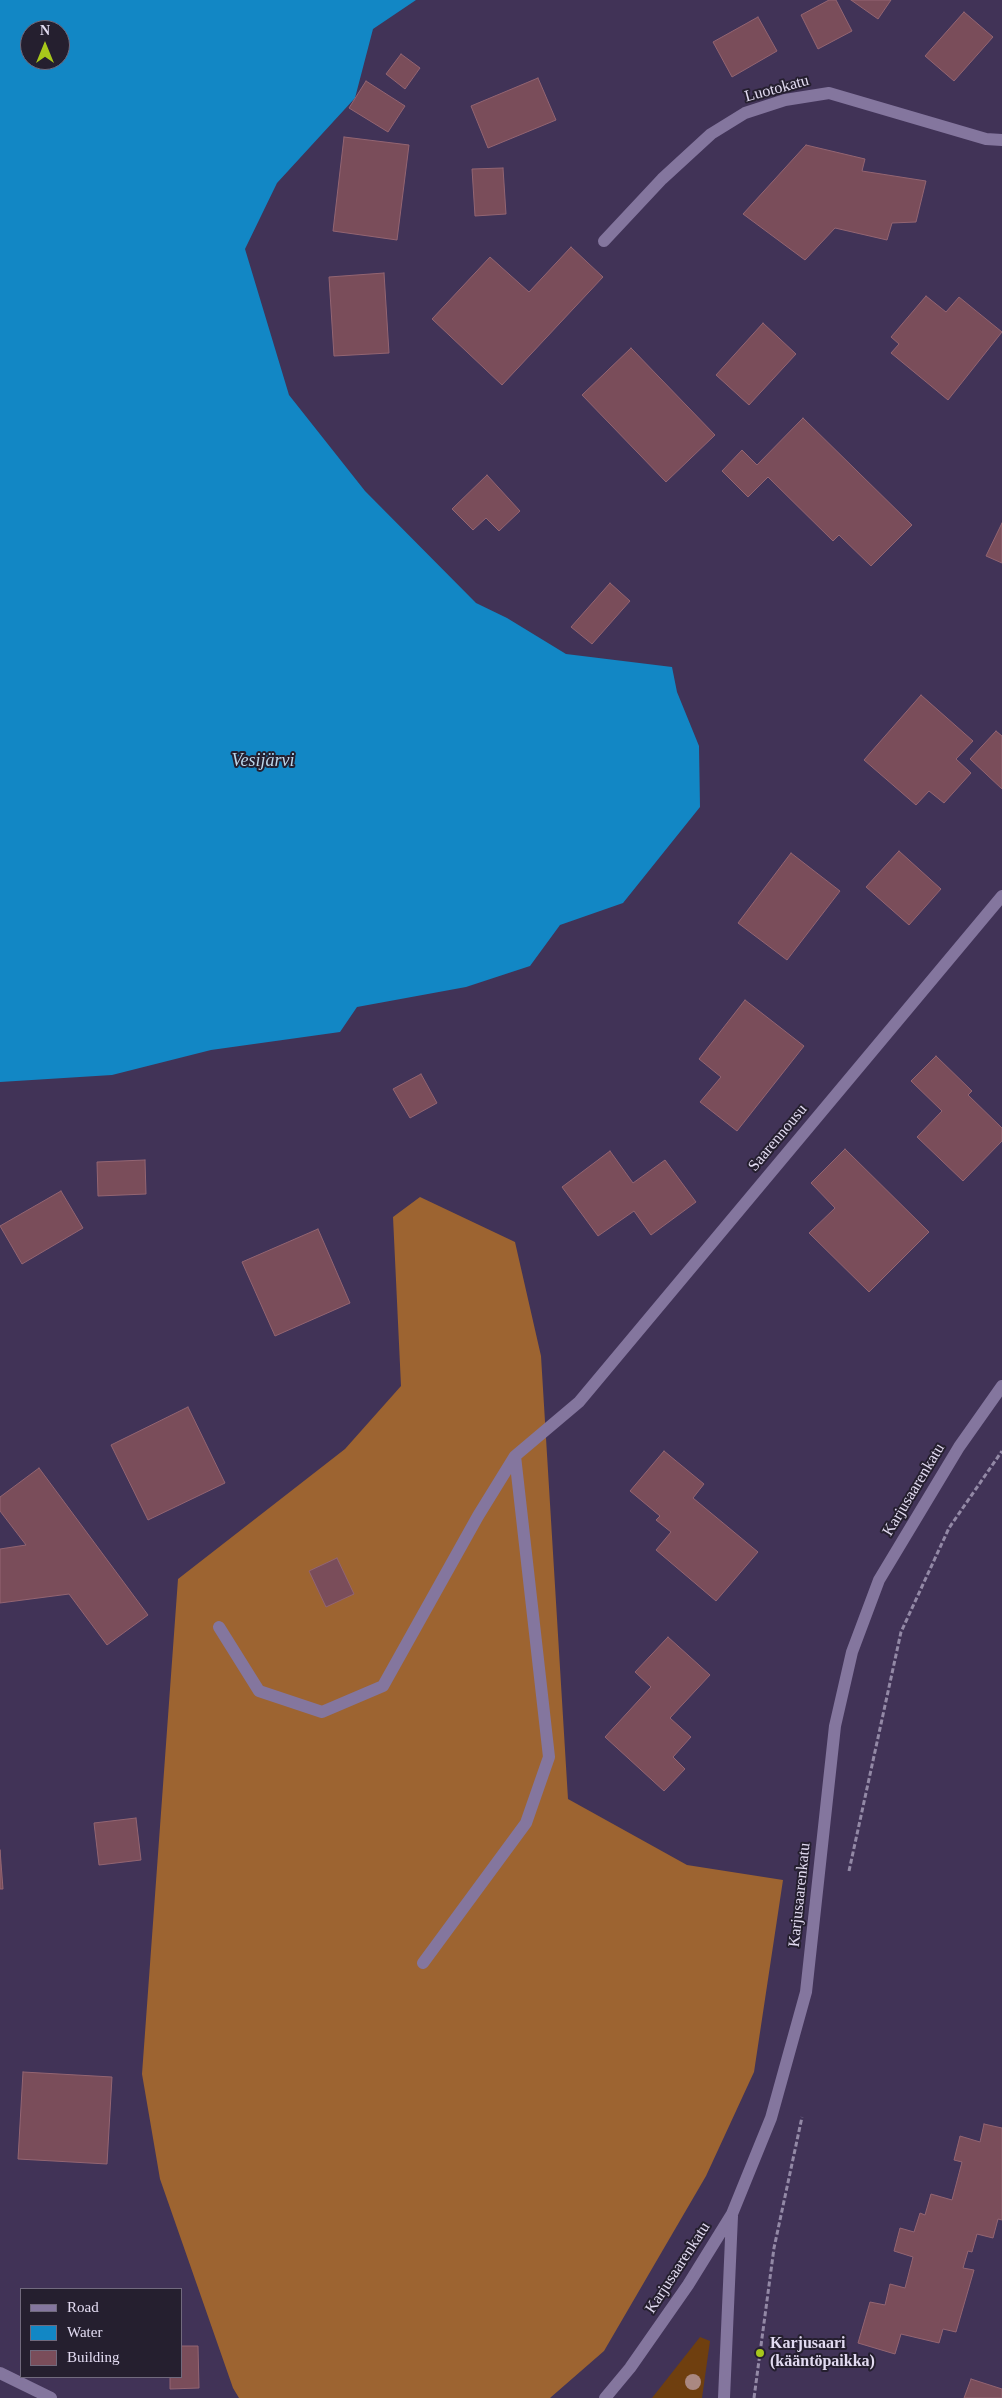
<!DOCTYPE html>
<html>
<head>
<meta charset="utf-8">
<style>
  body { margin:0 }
  #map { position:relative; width:1002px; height:2398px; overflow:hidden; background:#413357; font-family:"Times New Roman",serif }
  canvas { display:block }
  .legend { position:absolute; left:20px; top:2288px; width:162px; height:90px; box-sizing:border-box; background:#251f2f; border:1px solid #716a7d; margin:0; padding:6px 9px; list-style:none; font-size:15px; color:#e2dbf1 }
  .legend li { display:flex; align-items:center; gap:10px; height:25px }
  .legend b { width:25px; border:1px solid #716a7d }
  .north { position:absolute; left:20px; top:20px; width:50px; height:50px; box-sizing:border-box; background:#251f2f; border:1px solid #716a7d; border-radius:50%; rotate:0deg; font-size:14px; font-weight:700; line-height:20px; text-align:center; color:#e2dbf1 }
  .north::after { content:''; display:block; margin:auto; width:18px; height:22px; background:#a8c71b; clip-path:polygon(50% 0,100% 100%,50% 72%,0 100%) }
</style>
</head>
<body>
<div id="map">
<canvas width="1002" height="2398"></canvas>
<ul class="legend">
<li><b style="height:6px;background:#84769e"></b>Road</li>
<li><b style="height:14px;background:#1287c5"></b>Water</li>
<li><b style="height:14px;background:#7a4d5a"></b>Building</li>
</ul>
<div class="north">N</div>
</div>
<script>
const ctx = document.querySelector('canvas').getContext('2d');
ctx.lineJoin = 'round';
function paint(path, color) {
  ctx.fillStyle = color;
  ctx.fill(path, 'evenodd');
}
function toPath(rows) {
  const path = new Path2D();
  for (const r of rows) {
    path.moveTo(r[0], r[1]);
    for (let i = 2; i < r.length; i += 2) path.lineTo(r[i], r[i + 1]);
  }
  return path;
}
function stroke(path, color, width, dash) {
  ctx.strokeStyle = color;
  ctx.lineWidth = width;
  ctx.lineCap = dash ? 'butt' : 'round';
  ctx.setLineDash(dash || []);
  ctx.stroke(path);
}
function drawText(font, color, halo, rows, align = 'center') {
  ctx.font = font + ' "Times New Roman",serif';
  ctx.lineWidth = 4;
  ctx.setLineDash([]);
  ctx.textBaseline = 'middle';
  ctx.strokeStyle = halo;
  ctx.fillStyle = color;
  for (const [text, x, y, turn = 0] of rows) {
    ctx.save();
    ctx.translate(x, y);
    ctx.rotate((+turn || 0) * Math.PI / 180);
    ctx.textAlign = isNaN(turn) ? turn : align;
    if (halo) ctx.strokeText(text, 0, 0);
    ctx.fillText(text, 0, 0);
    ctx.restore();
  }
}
paint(toPath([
  [700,2337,710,2341,702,2398,652,2398]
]), '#6f3f0f');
paint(toPath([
  [420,1197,515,1242,541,1356,568,1799,687,1865,783,1880,754,2072,706,2176,604,2351,550,2398,239,2398,233,2388,160,2179,142,2074,178,1579,345,1449,401,1386,393,1217]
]), '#9d6431');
paint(toPath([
  [0,0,416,0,373,29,355,98,277,183,245,249,289,395,365,491,476,603,507,618,566,654,672,667,677,692,699,746,700,807,623,903,560,925,530,966,466,987,357,1007,340,1032,211,1050,112,1075,0,1082],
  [30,30,60,30,60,60,30,60]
]), '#1287c5');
const building = toPath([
  [829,0,836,0,852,31,818,49,801,15,829,0],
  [851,0,891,0,878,19,851,0],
  [964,12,993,37,954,81,925,56,964,12],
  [758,17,777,51,732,77,713,42,758,17],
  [401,54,420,68,405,89,386,74,401,54],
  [538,78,556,120,488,148,471,106,538,78],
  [366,81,405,106,388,132,349,108,366,81],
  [344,137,409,145,397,240,333,231,344,137],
  [806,145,865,159,862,171,926,181,916,222,892,223,887,240,835,228,805,260,743,214,806,145],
  [503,168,506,214,475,216,472,169,503,168],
  [571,247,603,277,502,385,432,319,490,257,529,292,571,247],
  [384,273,389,353,334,356,329,277,384,273],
  [926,296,946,312,959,297,1002,332,948,400,891,353,899,344,891,337,926,296],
  [763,323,796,354,749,405,716,375,763,323],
  [631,348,715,435,666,482,582,395,631,348],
  [803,418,912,525,871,566,839,535,833,541,768,477,748,497,722,471,742,450,757,465,803,418],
  [487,475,520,511,499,531,486,518,473,530,452,509,487,475],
  [1002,523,1002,563,986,556,1002,523],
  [610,583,630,601,592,644,571,627,610,583],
  [921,695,973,741,956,759,971,773,944,803,929,791,916,805,864,760,921,695],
  [996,731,1002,736,1002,789,970,759,996,731],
  [899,851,941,889,909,925,866,887,899,851],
  [791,853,840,891,787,960,738,923,791,853],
  [745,1000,804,1046,737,1131,700,1102,721,1077,699,1059,745,1000],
  [936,1056,972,1091,968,1095,1002,1128,1002,1141,963,1181,917,1137,942,1111,911,1081,936,1056],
  [421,1074,437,1103,410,1118,393,1089,421,1074],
  [845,1149,929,1232,869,1292,809,1233,835,1208,811,1183,845,1149],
  [610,1151,633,1183,665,1160,696,1202,651,1235,634,1211,598,1236,562,1187,610,1151],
  [145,1160,146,1194,98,1196,97,1162,145,1160],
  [61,1191,83,1228,22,1264,0,1226,61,1191],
  [318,1229,350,1303,275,1336,242,1262,318,1229],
  [188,1407,225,1483,148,1520,111,1445,188,1407],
  [664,1451,704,1484,693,1498,758,1552,716,1601,656,1550,671,1532,656,1520,660,1516,630,1491,664,1451],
  [39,1468,148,1615,107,1645,69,1594,0,1603,0,1549,26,1545,0,1511,0,1497,39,1468],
  [337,1558,354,1594,326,1607,309,1571,337,1558],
  [668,1637,710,1675,670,1718,691,1737,673,1757,685,1769,664,1791,605,1737,651,1687,635,1672,668,1637],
  [136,1818,141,1860,99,1865,94,1823,136,1818],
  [0,1850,3,1889,0,1889,0,1850],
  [23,2072,112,2077,107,2164,18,2159,23,2072],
  [984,2124,1002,2128,1002,2220,998,2219,993,2238,977,2234,972,2252,968,2251,963,2268,974,2270,956,2332,943,2329,939,2343,901,2334,895,2354,858,2343,870,2302,885,2305,890,2284,905,2288,913,2257,894,2251,900,2228,914,2232,920,2213,925,2215,931,2194,952,2200,962,2162,954,2160,960,2136,980,2142,984,2124],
  [181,2346,198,2346,199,2388,170,2389,170,2377,181,2377,181,2346],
  [971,2379,1002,2389,1002,2398,964,2398,971,2379]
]);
paint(building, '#7a4d5a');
stroke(building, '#936572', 1);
stroke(toPath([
  [849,1871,901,1632,949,1528,1002,1451],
  [754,2398,774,2248,802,2117]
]), '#9389a6', 3, [5, 2.5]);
stroke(toPath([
  [604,241,662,179,711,134,745,113,785,100,829,93,986,139,1002,140],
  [219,1627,259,1691,322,1712,383,1686,478,1516,515,1456],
  [423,1963,526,1823,549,1757,515,1456,579,1402,1002,896],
  [0,2373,51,2398],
  [605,2398,630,2368,688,2285,732,2214,771,2118,806,1992,835,1726,852,1652,879,1580,959,1447,1002,1386],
  [724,2398,732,2216]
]), '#84769e', 12);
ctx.fillStyle = '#aa8881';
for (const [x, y] of [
  [693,2382]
]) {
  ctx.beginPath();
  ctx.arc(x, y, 8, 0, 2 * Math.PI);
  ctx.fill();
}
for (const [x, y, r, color] of [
  [760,2353,5,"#a8c71b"]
]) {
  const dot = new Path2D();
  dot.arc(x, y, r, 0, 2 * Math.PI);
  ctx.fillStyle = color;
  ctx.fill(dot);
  stroke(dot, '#251f2f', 2);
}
drawText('16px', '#e2dbf1', '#251f2f', [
  ["Luotokatu",777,89,-15],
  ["Saarennousu",778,1138,-50],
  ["Karjusaarenkatu",914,1490,-59],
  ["Karjusaarenkatu",800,1895,-84],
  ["Karjusaarenkatu",678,2268,-57]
]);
drawText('bold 16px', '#e2dbf1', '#251f2f', [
  ["Karjusaari",770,2344],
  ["(kääntöpaikka)",770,2362]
], 'left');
drawText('italic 18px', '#bcd6ea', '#251f2f', [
  ["Vesijärvi",263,761]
]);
</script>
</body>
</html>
